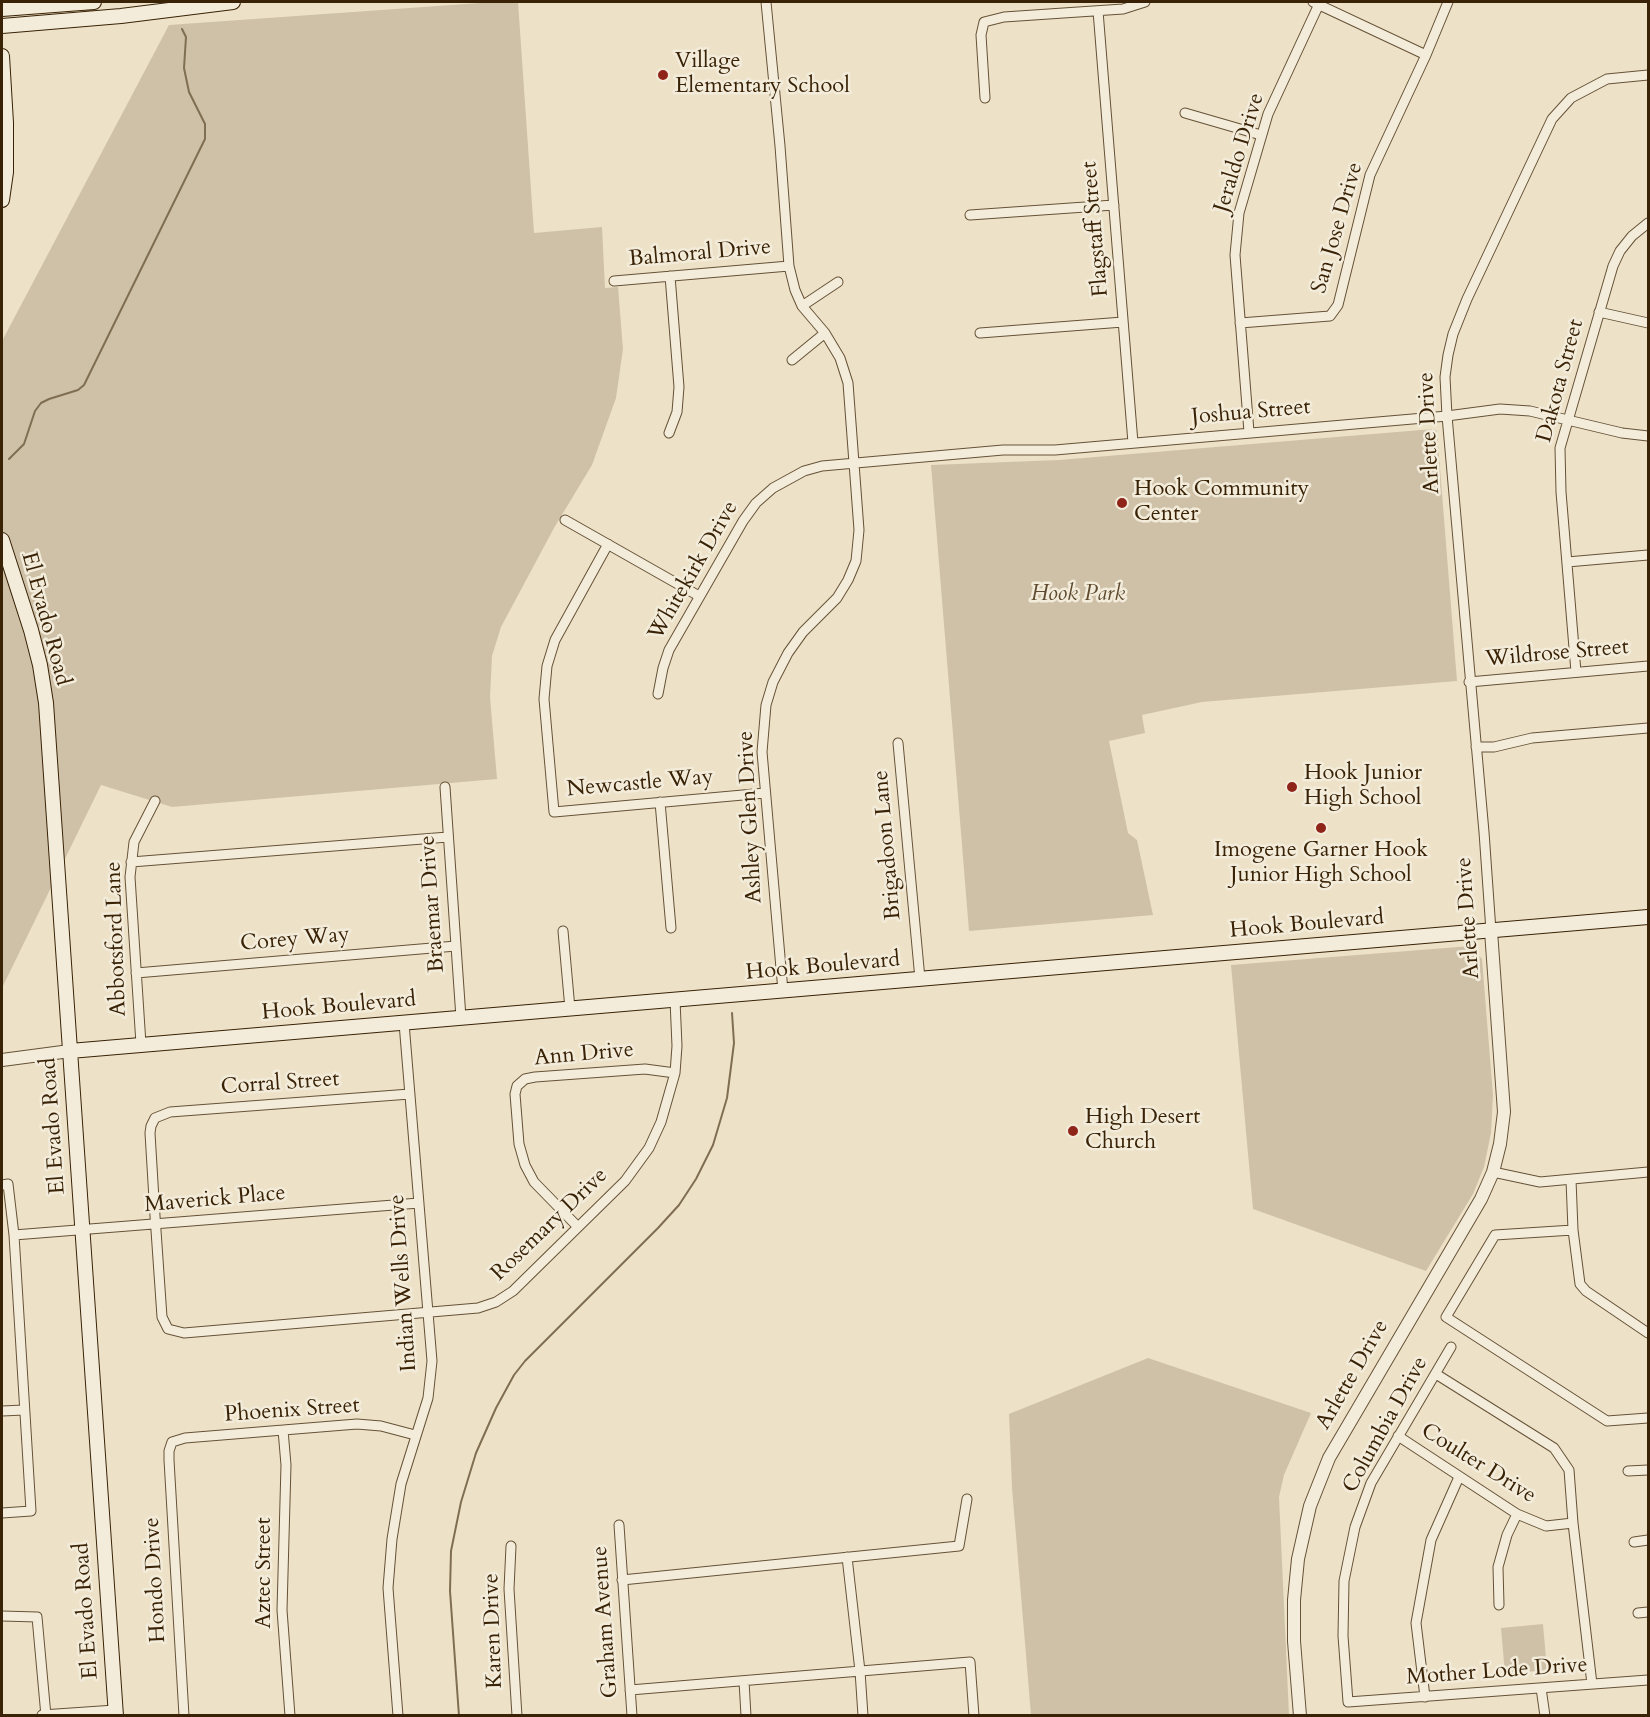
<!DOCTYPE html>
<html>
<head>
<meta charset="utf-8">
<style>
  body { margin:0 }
  #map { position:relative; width:1650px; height:1717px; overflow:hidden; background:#ede2c8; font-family:Cardo,serif }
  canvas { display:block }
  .frame { position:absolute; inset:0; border:3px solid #392205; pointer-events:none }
</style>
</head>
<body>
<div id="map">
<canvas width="1650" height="1717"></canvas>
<div class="frame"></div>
</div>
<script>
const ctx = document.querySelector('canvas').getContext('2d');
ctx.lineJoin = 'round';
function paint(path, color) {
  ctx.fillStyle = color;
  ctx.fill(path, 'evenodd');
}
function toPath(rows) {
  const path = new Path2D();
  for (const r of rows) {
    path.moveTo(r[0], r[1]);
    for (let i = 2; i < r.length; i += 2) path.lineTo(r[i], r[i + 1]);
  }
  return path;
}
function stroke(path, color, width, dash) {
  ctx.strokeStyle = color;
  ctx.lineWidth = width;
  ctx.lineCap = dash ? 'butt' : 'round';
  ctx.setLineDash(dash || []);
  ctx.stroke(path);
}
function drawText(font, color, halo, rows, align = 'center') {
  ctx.font = font + ' Cardo,serif';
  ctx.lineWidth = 5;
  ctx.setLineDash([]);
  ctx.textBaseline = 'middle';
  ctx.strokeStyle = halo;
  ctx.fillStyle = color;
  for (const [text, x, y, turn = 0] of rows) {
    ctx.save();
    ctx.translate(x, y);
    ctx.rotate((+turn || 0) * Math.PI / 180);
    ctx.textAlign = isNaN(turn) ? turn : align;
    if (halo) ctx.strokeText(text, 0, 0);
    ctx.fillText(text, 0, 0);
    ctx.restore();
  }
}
paint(toPath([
  [494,2,518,2,534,233,602,227,605,288,618,287,623,349,616,398,592,465,554,528,501,627,492,656,490,697,497,779,172,807,101,785,2,988,2,341,169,25],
  [1433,429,1437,431,1457,681,1202,702,1142,715,1145,733,1109,741,1128,833,1137,840,1153,915,969,931,931,465,1059,460],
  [1471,946,1482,959,1493,1095,1491,1133,1484,1167,1473,1194,1426,1271,1253,1209,1231,965],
  [1148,1358,1311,1413,1284,1475,1279,1497,1289,1715,1031,1715,1012,1488,1009,1414],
  [1543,1624,1547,1670,1505,1674,1501,1628]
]), '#cec1a7');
stroke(toPath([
  [9,459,24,444,35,411,41,403,49,399,78,390,84,385,205,139,205,124,189,92,184,68,186,37,182,29],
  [459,1716,450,1591,451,1551,461,1502,476,1453,496,1408,514,1375,525,1361,658,1228,679,1205,696,1179,713,1145,727,1098,734,1043,732,1013]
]), '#806e52', 2);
const minor = toPath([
  [766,2,780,146,789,266,795,290,802,306,825,333,840,358,848,383,859,530,856,561,848,580,837,598,803,632,788,653,773,682,766,705,762,752,783,991],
  [1313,2,1426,55],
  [1098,11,1133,443],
  [985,98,981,35,984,22,1004,17,1123,9,1145,2],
  [1185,113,1261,135],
  [970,215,1114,205],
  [614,281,789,266],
  [802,306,838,282],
  [1599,312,1648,323],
  [1240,323,1330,316,1338,305,1370,175,1426,55,1448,2],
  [980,333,1123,322],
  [792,360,825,333],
  [1249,432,1235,255,1239,213,1268,114,1320,2],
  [669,433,677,412,679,387,670,276],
  [565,520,699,596],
  [608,544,555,640,547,666,544,699,554,812,765,793],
  [1567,562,1648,555],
  [1576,672,1561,492,1560,448,1613,266,1620,251,1632,236,1648,223],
  [1469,682,1648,666],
  [658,694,663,668,669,650,743,521,756,503,773,488,804,471,822,466,1003,450,1055,450,1447,416,1500,409,1530,411,1622,433,1648,436],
  [898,743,920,979],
  [1476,747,1494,747,1532,738,1648,728],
  [445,787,461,1018],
  [660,802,671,928],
  [131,862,448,837],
  [563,931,570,1009],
  [1491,931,1484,832,1447,416,1445,377,1448,355,1453,334,1467,299,1552,119,1571,98,1607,79,1648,75],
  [136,973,456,946],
  [141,1044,130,877,134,842,155,801],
  [410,1094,170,1112,155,1118,151,1126,150,1133,155,1216,162,1317,168,1329,184,1333,478,1308,496,1302,513,1291,625,1181,649,1148,661,1122,675,1073,677,1046,675,1000],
  [1493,1172,1540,1182,1648,1172],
  [1571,1180,1573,1230,1495,1235,1446,1317,1607,1421,1648,1418],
  [2,1185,8,1184,14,1235,31,1511,2,1513],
  [578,1227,534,1182,525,1165,519,1144,515,1094,517,1086,525,1079,535,1077,645,1069,675,1073],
  [1573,1230,1580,1284,1586,1291,1648,1333],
  [14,1235,419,1203],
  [1451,1347,1371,1483,1355,1527,1344,1581,1343,1636,1348,1702,1648,1680],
  [1436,1374,1554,1448,1569,1470,1573,1523,1592,1684],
  [2,1411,24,1410],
  [283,1430,286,1465,282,1610,290,1716],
  [1398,1436,1517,1514,1546,1526,1573,1523],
  [1628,1471,1648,1470],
  [619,1525,632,1716],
  [1634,1542,1648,1540],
  [511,1546,509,1589,517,1716],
  [847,1557,860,1671,863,1716],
  [622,1580,959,1546,967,1499],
  [1499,1605,1498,1567,1507,1535,1517,1514],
  [1638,1613,1648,1612],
  [2,1616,37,1617,46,1716],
  [744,1681,746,1716],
  [1541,1688,1545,1716],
  [630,1690,970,1662,974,1716],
  [1425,1697,1416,1623,1431,1540,1459,1477],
  [42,1715,115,1710],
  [184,1716,169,1460,169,1451,172,1442,185,1438,357,1424,381,1426,415,1435],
  [398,1716,388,1588,392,1539,401,1484,428,1398,432,1361,404,1023]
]);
const tertiary = toPath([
  [2,1060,70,1051],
  [1300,1716,1294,1641,1294,1600,1298,1559,1310,1506,1329,1458,1481,1199,1493,1172,1500,1144,1504,1112,1491,931]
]);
const secondary = toPath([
  [2,9,94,2],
  [2,26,121,16,233,2],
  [2,56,6,123,6,172,2,200],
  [2,540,31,630,40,665,46,703,116,1716],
  [70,1051,1648,917]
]);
stroke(minor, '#665236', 11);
stroke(tertiary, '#665236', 14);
stroke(secondary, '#392205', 16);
stroke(minor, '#f3ecdb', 9);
stroke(tertiary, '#f3ecdb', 12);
stroke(secondary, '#f3ecdb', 14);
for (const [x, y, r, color] of [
  [663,75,6,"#8f2418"],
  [1122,503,6,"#8f2418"],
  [1292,787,6,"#8f2418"],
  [1321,828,6,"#8f2418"],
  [1073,1131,6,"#8f2418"]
]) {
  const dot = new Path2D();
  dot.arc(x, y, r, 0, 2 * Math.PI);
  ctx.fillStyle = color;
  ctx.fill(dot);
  stroke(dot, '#f3ecdb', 2);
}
drawText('22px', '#392205', '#f3ecdb', [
  ["Village",675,62],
  ["Elementary School",675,87],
  ["Hook Community",1134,490],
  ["Center",1134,515],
  ["Hook Junior",1304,774],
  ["High School",1304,799],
  ["Imogene Garner Hook",1321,851,"center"],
  ["Junior High School",1321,876,"center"],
  ["High Desert",1085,1118],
  ["Church",1085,1143]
], 'left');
drawText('22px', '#392205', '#f3ecdb', [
  ["Jeraldo Drive",1240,153,-73],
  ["San Jose Drive",1338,228,-74],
  ["Flagstaff Street",1096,229,-95],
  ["Balmoral Drive",700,254,-5],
  ["Dakota Street",1561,381,-75],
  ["Joshua Street",1251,413,-5],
  ["Arlette Drive",1430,433,-93],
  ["Whitekirk Drive",694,571,-60],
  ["El Evado Road",45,619,75],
  ["Wildrose Street",1557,654,-5],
  ["Newcastle Way",640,784,-5],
  ["Ashley Glen Drive",751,817,-93],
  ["Brigadoon Lane",888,845,-95],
  ["Braemar Drive",433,904,-94],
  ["Arlette Drive",1469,918,-94],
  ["Hook Boulevard",1307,925,-5],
  ["Abbotsford Lane",117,939,-92],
  ["Corey Way",295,940,-5],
  ["Hook Boulevard",823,967,-5],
  ["Hook Boulevard",339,1007,-5],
  ["Ann Drive",584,1055,-5],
  ["Corral Street",280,1084,-4],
  ["El Evado Road",54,1126,-94],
  ["Maverick Place",215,1200,-5],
  ["Rosemary Drive",550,1225,-44],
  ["Indian Wells Drive",404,1283,-94],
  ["Arlette Drive",1353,1375,-60],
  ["Phoenix Street",292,1411,-4],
  ["Columbia Drive",1386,1425,-61],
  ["Coulter Drive",1478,1464,32],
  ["Aztec Street",265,1573,-90],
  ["Hondo Drive",156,1580,-93],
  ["El Evado Road",87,1611,-94],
  ["Graham Avenue",606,1622,-94],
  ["Karen Drive",494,1631,-92],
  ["Mother Lode Drive",1497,1672,-4]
]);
drawText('italic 22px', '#5e4a2e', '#f3ecdb', [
  ["Hook Park",1078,595]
]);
</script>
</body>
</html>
